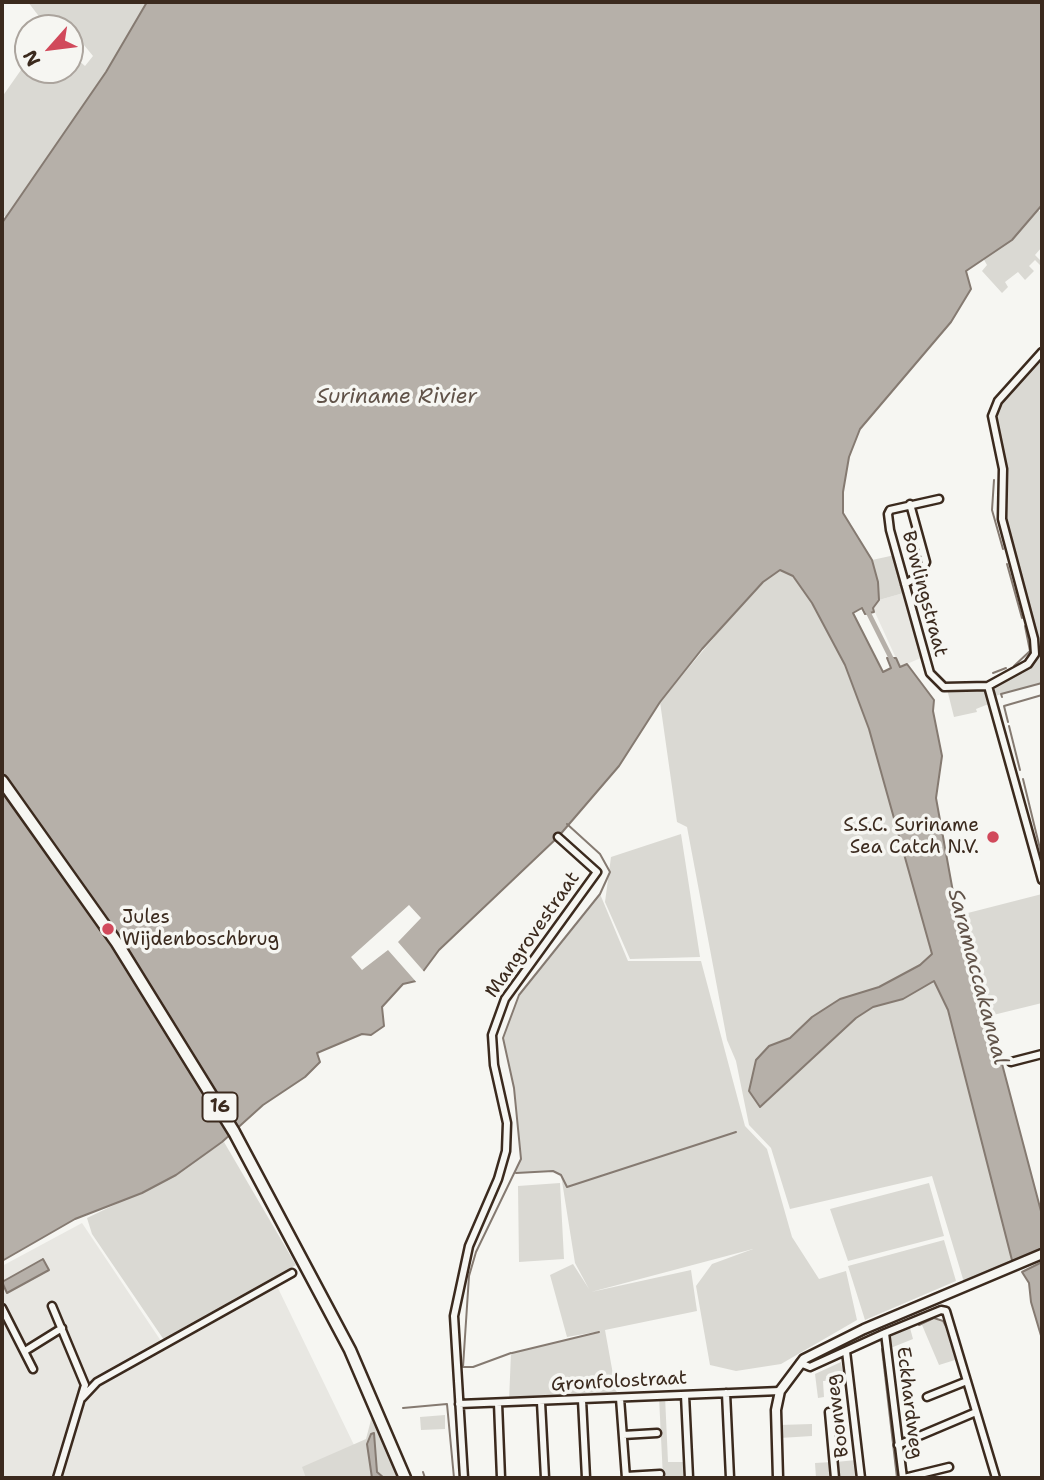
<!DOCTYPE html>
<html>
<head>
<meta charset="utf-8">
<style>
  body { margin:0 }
  #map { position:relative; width:1044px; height:1480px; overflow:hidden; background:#f6f6f2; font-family:"Shantell Sans",sans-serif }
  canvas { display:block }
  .frame { position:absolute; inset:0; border:4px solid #3b2a1e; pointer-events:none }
  .north { position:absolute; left:14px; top:14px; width:70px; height:70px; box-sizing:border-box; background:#f6f6f2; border:2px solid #aba49d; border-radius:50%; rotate:242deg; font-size:19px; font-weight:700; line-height:28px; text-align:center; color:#3b2a1e }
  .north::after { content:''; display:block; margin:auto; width:24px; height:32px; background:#d1495b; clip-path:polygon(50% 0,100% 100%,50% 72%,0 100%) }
</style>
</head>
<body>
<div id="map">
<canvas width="1044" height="1480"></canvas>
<div class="frame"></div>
<div class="north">N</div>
</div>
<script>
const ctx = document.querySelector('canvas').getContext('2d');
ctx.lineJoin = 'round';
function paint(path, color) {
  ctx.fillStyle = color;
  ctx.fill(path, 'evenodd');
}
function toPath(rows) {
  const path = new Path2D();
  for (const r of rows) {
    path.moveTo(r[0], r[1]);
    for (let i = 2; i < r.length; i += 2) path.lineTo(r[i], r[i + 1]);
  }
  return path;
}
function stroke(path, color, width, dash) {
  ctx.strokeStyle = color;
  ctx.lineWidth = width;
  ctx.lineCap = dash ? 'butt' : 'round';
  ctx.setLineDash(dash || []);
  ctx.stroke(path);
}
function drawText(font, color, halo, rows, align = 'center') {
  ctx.font = font + ' "Shantell Sans",sans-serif';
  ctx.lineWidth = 7;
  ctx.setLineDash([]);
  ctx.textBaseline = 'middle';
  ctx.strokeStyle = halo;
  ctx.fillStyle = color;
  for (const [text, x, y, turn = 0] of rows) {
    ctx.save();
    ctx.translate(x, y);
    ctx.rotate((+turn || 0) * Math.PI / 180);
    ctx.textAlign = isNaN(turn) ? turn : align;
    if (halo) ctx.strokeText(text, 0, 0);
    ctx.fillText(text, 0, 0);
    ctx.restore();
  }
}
paint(toPath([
  [907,592,923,657,900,667,873,608,879,600],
  [82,1223,163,1344,276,1284,354,1445,365,1478,2,1478,2,1266]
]), '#e8e7e2');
paint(toPath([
  [28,2,147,2,106,72,6,217,2,215,2,97,28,60,28,70,58,72,70,70,70,64,77,59,85,66,93,56,70,28,59,21,52,28,41,28,39,26,44,23],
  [1038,210,1042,213,1042,247,1035,255,1042,262,1040,265,1035,260,1029,266,1034,271,1025,280,1018,272,1005,282,1008,287,1002,293,982,271,987,265,983,258,1012,240],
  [1042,357,1042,683,995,696,995,684,1034,663,1039,645,1005,521,1006,468,994,418,998,404],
  [895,555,907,592,879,600,872,560],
  [780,570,787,571,793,576,812,603,845,665,869,729,932,954,920,965,879,987,840,999,812,1017,790,1038,769,1046,749,1092,761,1107,856,1018,873,1007,903,999,934,981,948,1010,1014,1268,966,1289,932,1176,790,1209,771,1148,749,1125,736,1061,727,1040,687,827,677,822,660,702,747,598,771,574],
  [947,689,979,689,987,693,991,703,976,709,977,712,954,717],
  [681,834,700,957,630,959,605,902,611,857],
  [600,894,628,961,701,961,745,1126,767,1149,792,1237,819,1279,846,1271,857,1320,781,1364,736,1371,710,1365,696,1286,712,1264,753,1249,591,1292,691,1270,697,1311,605,1330,616,1391,622,1396,509,1401,511,1353,601,1331,567,1337,550,1275,573,1264,589,1289,575,1263,561,1175,553,1171,514,1173,521,1159,514,1088,503,1039,519,995],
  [1042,894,1042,1003,989,1016,960,915],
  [224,1142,296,1265,164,1340,92,1234,87,1218,168,1179],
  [560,1183,564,1259,519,1262,518,1186],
  [929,1183,944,1236,848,1261,830,1209],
  [944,1240,956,1281,865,1320,848,1266],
  [935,1319,944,1323,955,1360,939,1365,922,1325],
  [910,1328,913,1339,888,1349,886,1338],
  [841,1362,844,1380,823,1381,824,1397,818,1398,815,1374],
  [665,1396,668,1462,685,1462,686,1477,663,1478,659,1397],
  [445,1415,445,1429,421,1430,420,1417],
  [372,1416,403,1478,306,1478,302,1467,366,1439],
  [812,1424,812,1436,780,1438,779,1425],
  [856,1460,858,1476,838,1478,836,1462],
  [832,1462,834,1478,816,1478,815,1463]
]), '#dad9d3');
const water = toPath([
  [147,2,1042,2,1042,205,1012,240,966,271,971,289,951,322,860,429,849,457,843,492,843,513,872,560,878,582,879,600,873,608,874,612,865,614,862,608,853,613,883,672,891,668,887,658,896,658,900,667,907,664,934,700,933,711,942,756,936,798,955,903,965,924,1042,1215,1042,1252,1014,1268,948,1010,934,981,903,999,873,1007,856,1018,760,1107,749,1091,756,1060,769,1046,790,1038,812,1017,840,999,879,987,920,965,932,954,869,729,845,665,812,603,793,576,780,570,763,582,702,649,660,702,619,766,558,837,439,950,416,981,403,984,382,1007,384,1026,371,1035,362,1034,317,1053,320,1062,305,1077,263,1105,222,1142,176,1175,142,1193,75,1219,2,1261,2,223,106,72,147,2],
  [43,1259,49,1270,7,1293,2,1282,43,1259],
  [1042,1262,1042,1339,1031,1302,1029,1283,1022,1272,1042,1262],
  [374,1433,377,1472,384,1478,372,1478,367,1444,371,1434,374,1433]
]);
paint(water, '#b6b0a9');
stroke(water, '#857a71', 2);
paint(toPath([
  [409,905,421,918,398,942,427,975,418,984,388,950,362,970,351,957]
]), '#f6f6f2');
stroke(toPath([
  [994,480,992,510,1003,549],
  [1007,564,1022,618],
  [1014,666,1030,651,1025,626],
  [993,673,1006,668],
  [1002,697,1001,694,1042,683],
  [1004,706,1042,695],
  [1004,706,1008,722],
  [1009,726,1020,770],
  [1023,779,1042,857],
  [516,1173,553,1171,561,1175,567,1187,736,1132],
  [919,1325,934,1318,943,1321,947,1328],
  [882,1349,897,1478],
  [511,1353,473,1367,463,1367,469,1276,476,1252,521,1159,514,1088,503,1038,519,995,600,894,610,872,600,854,567,824],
  [512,1353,599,1332],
  [403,1408,447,1404,454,1478],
  [423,1472,425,1478]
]), '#857a71', 2);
stroke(toPath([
  [866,608,893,662]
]), '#b6b0a9', 5);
const minor = toPath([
  [939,499,890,510,888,514,890,530,930,673,944,687,988,686],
  [905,584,920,575,926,562,910,504],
  [988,686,1028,664,1035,654,1034,639,1002,519,1003,469,992,416,998,401,1042,352],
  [988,686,1042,880],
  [1011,1062,1042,1054],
  [52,1306,85,1385,57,1478],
  [2,1308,33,1369],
  [885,1333,903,1478],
  [25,1351,62,1328],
  [846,1351,861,1478],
  [800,1363,810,1367,885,1333,941,1310,946,1311,996,1478],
  [726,1393,730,1478],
  [685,1395,689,1478],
  [927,1397,967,1381],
  [82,1398,97,1382,292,1273],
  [620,1398,626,1478],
  [582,1400,586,1478],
  [541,1402,545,1478],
  [498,1403,501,1478],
  [459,1404,780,1391],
  [829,1412,835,1478],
  [623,1435,657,1433],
  [898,1445,976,1412],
  [626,1476,660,1474],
  [464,1478,454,1316,469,1246,498,1179,506,1151,507,1123,494,1065,492,1035,505,999,597,872,558,837],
  [904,1478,949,1467]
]);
const tertiary = toPath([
  [778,1478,776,1410,780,1391,804,1359,864,1329,1042,1254]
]);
const primary = toPath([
  [2,781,117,943,234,1132,350,1350,405,1478]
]);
stroke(minor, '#3b2a1e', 11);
stroke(tertiary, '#3b2a1e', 13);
stroke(primary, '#3b2a1e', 15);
stroke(minor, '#f6f6f2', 6);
stroke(tertiary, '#f6f6f2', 8);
stroke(primary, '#f6f6f2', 10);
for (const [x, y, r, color] of [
  [993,837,7,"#d1495b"],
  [108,929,7,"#d1495b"]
]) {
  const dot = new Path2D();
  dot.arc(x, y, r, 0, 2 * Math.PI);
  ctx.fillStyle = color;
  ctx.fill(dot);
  stroke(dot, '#f6f6f2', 2.5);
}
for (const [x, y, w] of [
  [220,1107,35]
]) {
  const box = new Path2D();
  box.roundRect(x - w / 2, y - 14.5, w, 29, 5);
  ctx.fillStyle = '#f6f6f2';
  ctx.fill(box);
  stroke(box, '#3b2a1e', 2);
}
drawText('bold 18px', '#3b2a1e', null, [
  ["16",220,1107]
]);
drawText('19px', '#3b2a1e', '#f6f6f2', [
  ["Bowlingstraat",924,594,75],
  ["Mangrovestraat",533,935,-55],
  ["Gronfolostraat",619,1382,-3],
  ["Eckhardweg",909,1403,83],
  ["Boonweg",838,1416,-97]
]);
drawText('19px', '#3b2a1e', '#f6f6f2', [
  ["S.S.C. Suriname",979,826],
  ["Sea Catch N.V.",979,848],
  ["Jules",122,918,"left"],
  ["Wijdenboschbrug",122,940,"left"]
], 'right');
drawText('italic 21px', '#605248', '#f6f6f2', [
  ["Suriname Rivier",397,398],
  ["Saramaccakanaal",977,977,75]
]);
</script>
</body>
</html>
